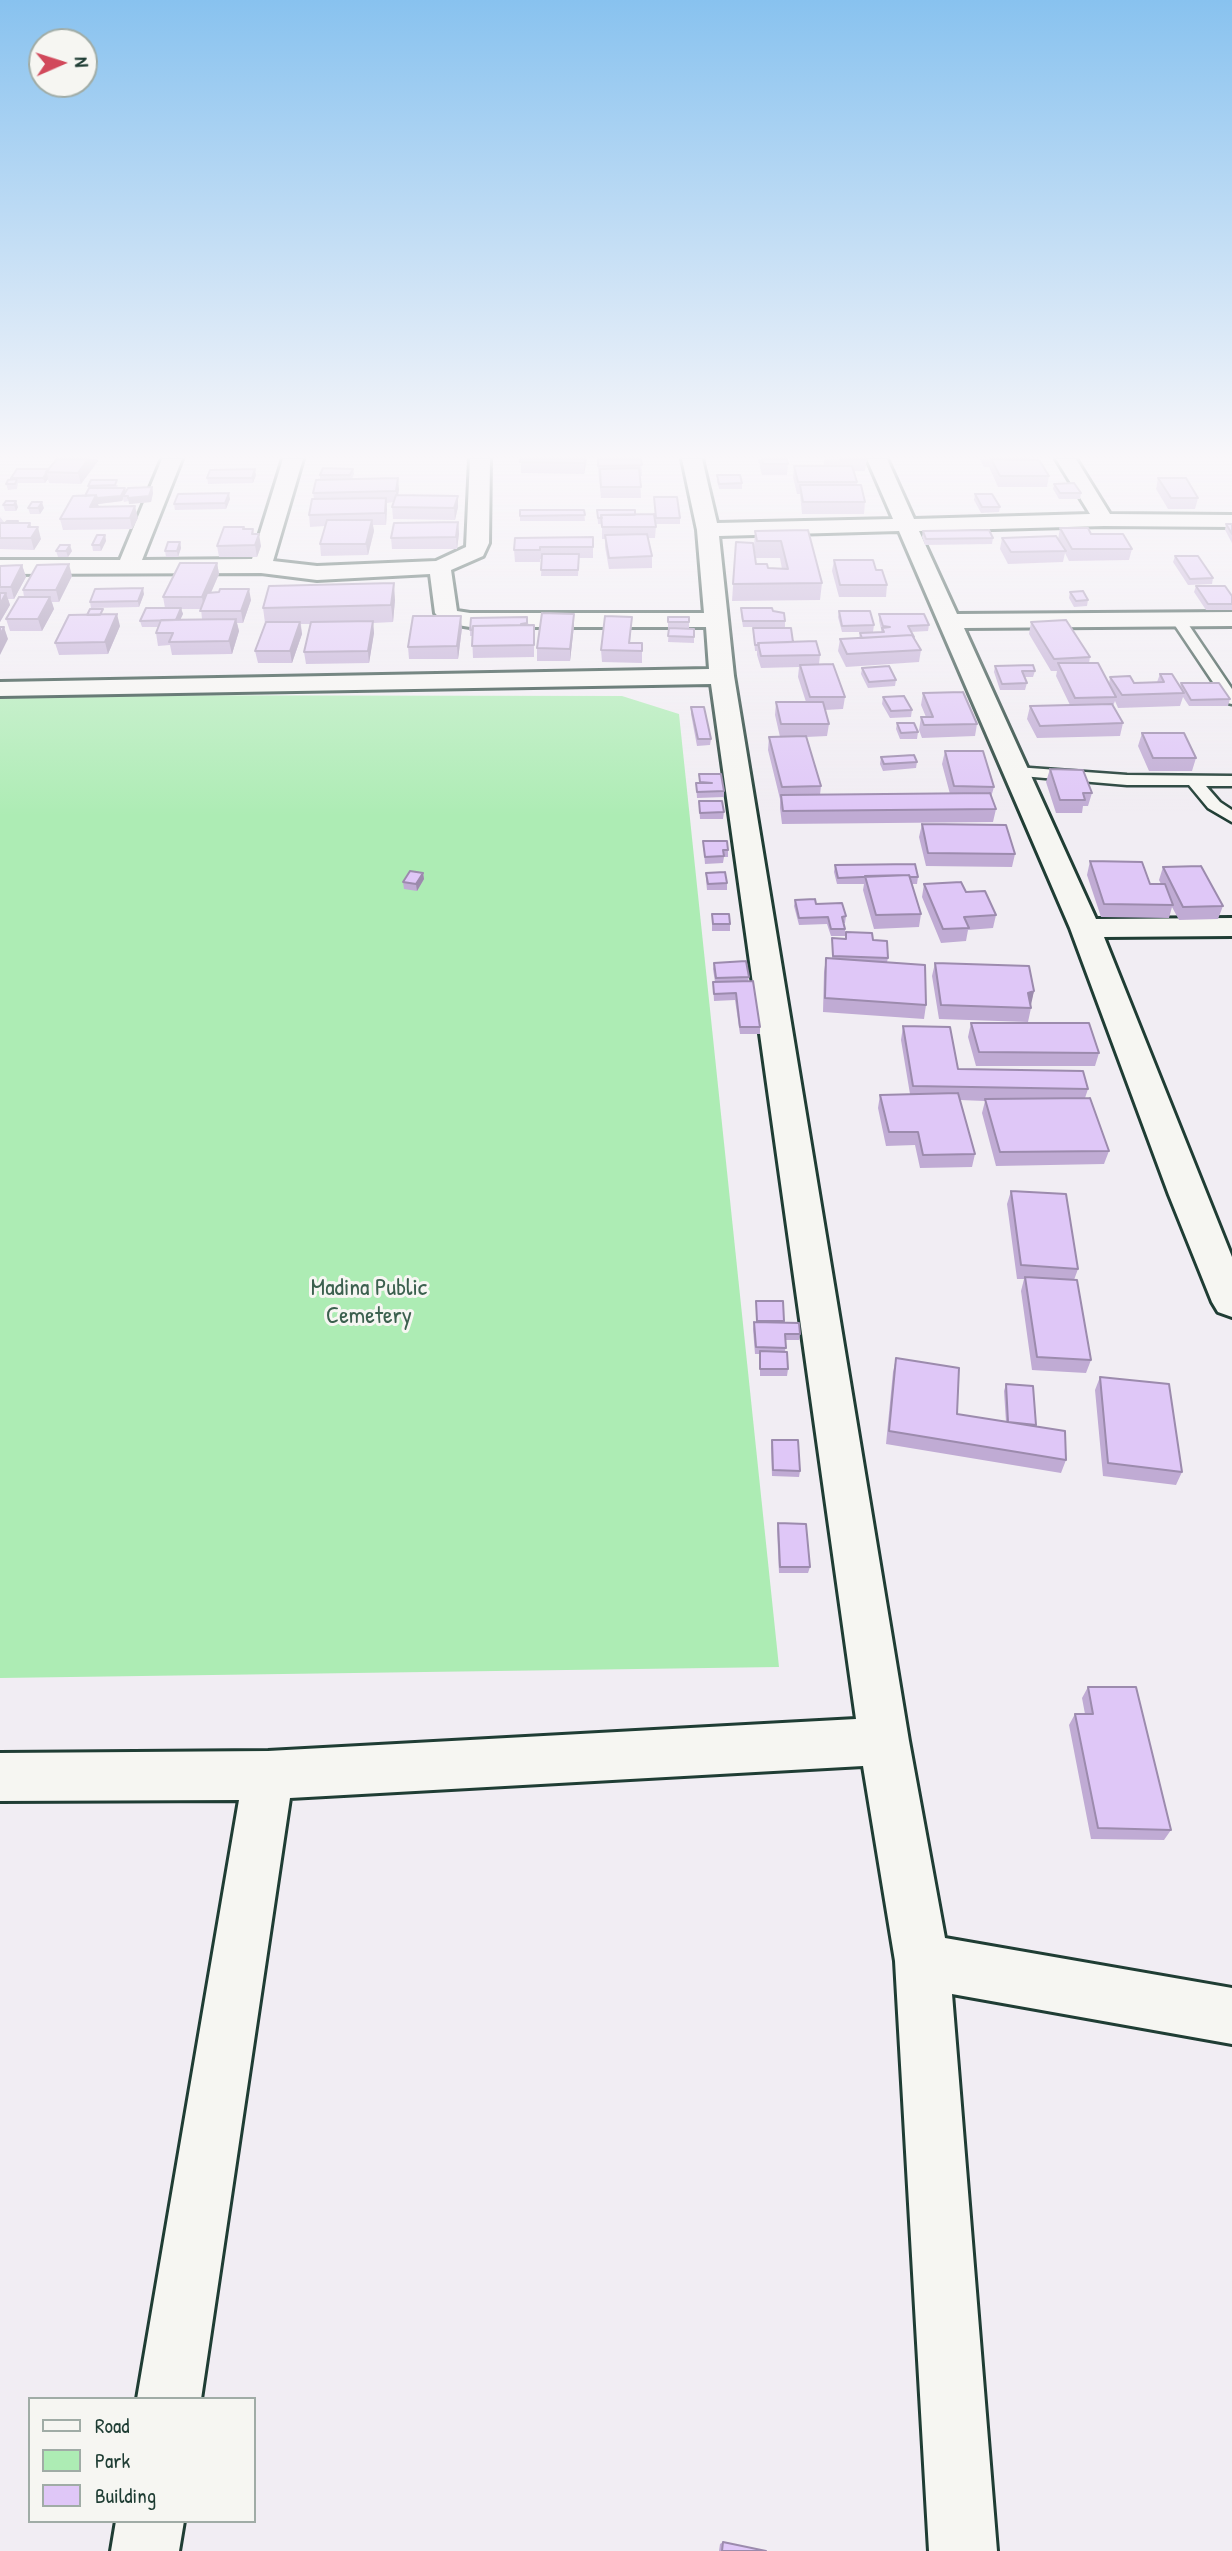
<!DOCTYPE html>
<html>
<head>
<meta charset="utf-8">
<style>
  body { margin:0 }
  #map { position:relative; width:1232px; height:2551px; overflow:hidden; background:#f1edf3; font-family:"Patrick Hand",sans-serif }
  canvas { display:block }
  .legend { position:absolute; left:28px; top:2397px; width:228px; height:126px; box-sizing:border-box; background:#f6f6f2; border:2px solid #a0aca6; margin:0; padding:9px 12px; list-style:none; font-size:21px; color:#1f3d34 }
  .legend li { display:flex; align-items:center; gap:14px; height:35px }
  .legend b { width:35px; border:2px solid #a0aca6 }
  .north { position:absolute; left:28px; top:28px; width:70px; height:70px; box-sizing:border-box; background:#f6f6f2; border:2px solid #a0aca6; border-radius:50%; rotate:87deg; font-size:19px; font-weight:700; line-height:28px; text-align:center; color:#1f3d34 }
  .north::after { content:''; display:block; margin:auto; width:24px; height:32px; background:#d1495b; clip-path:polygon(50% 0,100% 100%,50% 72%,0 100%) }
</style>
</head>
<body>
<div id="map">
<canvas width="1232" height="2551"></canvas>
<ul class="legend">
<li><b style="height:9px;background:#f6f6f2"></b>Road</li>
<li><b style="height:19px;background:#adecb4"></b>Park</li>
<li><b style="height:19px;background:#dfc7f7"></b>Building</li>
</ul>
<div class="north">N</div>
</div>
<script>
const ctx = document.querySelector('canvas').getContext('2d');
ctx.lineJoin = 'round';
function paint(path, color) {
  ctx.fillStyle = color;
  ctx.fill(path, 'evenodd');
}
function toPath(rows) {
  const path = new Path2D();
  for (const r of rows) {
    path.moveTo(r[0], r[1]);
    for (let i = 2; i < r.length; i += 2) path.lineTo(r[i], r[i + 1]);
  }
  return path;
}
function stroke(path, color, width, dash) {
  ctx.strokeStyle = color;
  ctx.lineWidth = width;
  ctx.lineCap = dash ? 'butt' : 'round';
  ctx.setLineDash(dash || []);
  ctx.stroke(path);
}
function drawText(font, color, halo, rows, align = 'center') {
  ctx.font = font + ' "Patrick Hand",sans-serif';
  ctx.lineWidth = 6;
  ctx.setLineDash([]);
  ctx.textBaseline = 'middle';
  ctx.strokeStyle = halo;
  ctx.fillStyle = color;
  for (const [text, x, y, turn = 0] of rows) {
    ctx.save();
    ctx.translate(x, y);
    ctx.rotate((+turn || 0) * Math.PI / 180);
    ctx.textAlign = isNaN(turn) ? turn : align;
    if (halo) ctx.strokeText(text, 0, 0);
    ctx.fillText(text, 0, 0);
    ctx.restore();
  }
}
paint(toPath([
  [0,695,622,696,679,714,779,1667,0,1678]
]), '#adecb4');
const lane = toPath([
  [1177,614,1182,615,1232,689,1232,704,1227,703,1170,618,1177,614],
  [1016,767,1127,775,1232,776,1232,786,1206,786,1220,802,1232,810,1232,822,1208,808,1189,785,1127,785,1010,775,1008,772,1010,769,1016,767]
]);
const street = toPath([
  [162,459,182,459,142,560,252,559,283,459,303,459,273,561,317,566,436,561,466,547,470,459,490,459,489,543,483,556,451,570,457,611,470,613,704,613,697,530,682,459,702,459,717,523,893,519,867,459,887,459,914,519,1090,514,1056,459,1076,459,1110,514,1232,515,1232,527,1104,526,919,531,957,614,1232,612,1232,626,964,628,1096,919,1232,918,1232,936,1104,937,1232,1257,1232,1317,1218,1312,1212,1302,1169,1195,1070,928,899,531,719,536,734,676,909,1741,945,1938,1232,1988,1232,2044,952,1994,997,2551,929,2551,895,1961,863,1766,290,1798,201,2399,137,2399,239,1800,0,1801,0,1753,268,1751,856,1719,711,684,0,696,0,682,709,669,706,627,470,627,451,624,443,622,435,613,430,574,317,580,261,573,0,574,0,560,120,560,162,459],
  [116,2521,184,2521,179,2551,111,2551,116,2521]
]);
stroke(lane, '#1f3d34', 5);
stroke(street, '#1f3d34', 6);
paint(lane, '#f6f6f2');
paint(street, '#f6f6f2');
paint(toPath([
  [57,459,97,459,98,461,81,484,49,483,48,479,45,483,18,483,17,489,8,490,6,484,11,480,11,478,49,469],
  [521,459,587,459,584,474,521,473],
  [597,459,641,459,642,476,640,476,641,498,601,498],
  [758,459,787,459,788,464,787,475,762,475],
  [824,459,867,459,865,471,854,471,857,482,857,485,865,502,864,514,802,514,800,494,797,494,793,477,794,466,825,466,824,464],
  [980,459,1029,459,1049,476,1047,487,998,487,989,467,984,467],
  [353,469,354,474,352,479,399,489,398,495,458,507,455,520,393,519,392,507,394,502,387,503,386,525,373,525,374,531,368,555,321,556,320,544,325,526,310,527,309,515,314,499,313,493,320,480,320,475],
  [256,475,253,483,208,484,207,478],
  [717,475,742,483,742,489,719,489,717,481],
  [1158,478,1198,498,1195,509,1168,509,1156,489],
  [1054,484,1081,493,1080,499,1059,499,1053,489],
  [118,485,117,488,126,492,152,487,153,493,151,502,129,504,129,501,124,502,123,499,122,501,98,504,99,507,138,518,132,529,63,530,60,519,85,496,89,488,88,486],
  [975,494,1000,507,999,512,981,513,974,500],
  [654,497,680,518,680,524,656,524],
  [230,499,226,509,175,510,174,504],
  [6,501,18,507,16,511,5,511,3,505],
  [28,508,44,508,40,514,30,514],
  [520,510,584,510,585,521,520,521],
  [597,510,635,515,656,527,655,538,648,538,652,556,652,568,609,569,605,547,605,539,602,539,602,524,598,524],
  [0,517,5,523,30,523,31,527,41,539,34,550,0,549],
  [458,522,459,534,457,549,392,549,391,538],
  [1226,524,1232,524,1232,543,1225,530],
  [244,527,244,529,253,529,254,534,261,546,257,557,219,557,217,546],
  [1060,528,1091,534,1132,549,1129,560,1069,561,1065,553,1063,562,1008,564,1000,549,1002,538,1058,539],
  [808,530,822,583,820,600,732,601,736,542,756,564,768,568,782,569,780,558,756,558,754,547,755,531],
  [923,531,993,538,992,544,925,545,922,537],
  [105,535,106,541,101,551,93,551,92,545],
  [593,537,593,558,579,558,578,576,541,576,542,559,540,559,540,562,515,562,514,550],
  [180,542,181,548,178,557,166,557,165,551],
  [56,551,72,551,68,557,58,557],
  [1175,556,1213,578,1212,584,1188,585,1173,562],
  [834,560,876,570,887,585,886,597,839,597,832,571],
  [217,563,219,574,211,592,251,600,243,623,237,623,239,631,232,654,172,655,170,645,158,646,156,633,158,627,142,627,140,621,165,608,163,597],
  [181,609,201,609,202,619,180,619,183,614],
  [22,565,26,577,14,599,8,599,10,605,0,622,0,566],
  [72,576,59,602,52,602,54,609,42,631,10,631,6,619,24,597,23,590],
  [1196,586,1232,596,1232,610,1206,610,1194,592],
  [1070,592,1088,600,1087,606,1074,607,1069,598],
  [144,594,139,607,91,608,90,602],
  [395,600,393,622,373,623,374,633,369,663,306,664,304,652,310,624,301,624,302,634,292,663,258,663,255,651,265,623,263,608],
  [741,608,773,611,785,621,785,627,743,627,741,614],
  [839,611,874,625,873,632,842,632,838,617],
  [105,614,120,626,108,654,59,655,55,643],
  [574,614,574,626,570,661,537,661,537,648],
  [879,614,929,625,928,631,911,632,921,650,919,662,846,667,838,651,840,639,859,638,860,633,881,632,881,629,879,621],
  [632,617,630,643,642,643,642,663,602,662,601,650],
  [668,617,689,617,689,628,668,628],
  [471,618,528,623,534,637,534,657,473,658,472,636,470,636,470,630],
  [1031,622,1090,657,1089,663,1109,684,1110,677,1134,683,1157,682,1160,674,1180,687,1181,683,1230,699,1228,706,1189,706,1183,697,1180,706,1118,708,1115,701,1113,706,1123,723,1120,736,1037,738,1027,719,1030,706,1070,705,1056,676,1057,671,1051,671,1029,634],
  [462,628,458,659,409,659,408,647],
  [669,628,694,629,694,643,668,642],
  [753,628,793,642,820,655,819,664,845,697,843,709,825,710,829,724,827,736,806,737,821,786,820,795,950,794,942,764,945,751,994,787,991,797,996,809,993,822,782,824,780,808,780,799,768,750,769,737,780,737,775,715,776,702,806,702,798,677,799,667,761,668,757,655,757,651,755,651],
  [995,666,1035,671,1033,677,1024,677,1027,683,1025,690,1000,690,994,672],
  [862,668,896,680,895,686,868,688,861,674],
  [923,693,977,724,975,736,922,738,919,730,921,717,926,717,921,705],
  [883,697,912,710,911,717,890,718,882,704],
  [691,707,711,739,710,745,697,746,691,714],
  [897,723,918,732,917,739,900,739,896,729],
  [1142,733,1196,758,1192,771,1149,771,1138,746],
  [881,757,917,762,916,768,883,771,880,764],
  [1050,769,1092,793,1088,806,1083,806,1082,813,1056,813,1046,782],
  [699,774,724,791,724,797,697,798,696,783,699,783],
  [699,801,724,812,723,819,700,819],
  [922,824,1015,854,1012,867,926,866,919,837],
  [703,841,728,850,728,857,724,857,723,863,705,864],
  [1090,861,1150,884,1161,884,1159,880,1163,867,1223,906,1218,919,1179,920,1172,907,1169,918,1101,917,1087,875],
  [835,865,918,877,917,884,912,884,921,914,919,927,874,929,863,890,864,884,837,884,834,872],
  [423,873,424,879,417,891,404,889,403,882],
  [706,873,727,883,727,890,707,890,706,880],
  [924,884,966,892,996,915,993,928,968,930,966,941,941,943,922,897],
  [795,900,816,904,846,916,845,923,844,923,845,929,845,936,831,936,827,924,799,925,794,906],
  [712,914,730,924,730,931,712,931],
  [846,932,873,940,888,958,887,962,926,1005,924,1019,823,1012,824,972,826,958,832,959,832,938,845,939],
  [714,963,749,977,748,981,760,1027,760,1034,740,1034,735,1000,714,1001,713,982,715,982,713,969],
  [935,963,1034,991,1030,1005,1031,1008,1028,1022,939,1019,932,976],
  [971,1023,1099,1053,1095,1066,976,1066,968,1037],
  [903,1026,958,1069,1088,1089,1085,1098,1109,1151,1104,1164,996,1166,982,1113,985,1101,960,1100,975,1154,972,1167,920,1168,915,1145,886,1146,878,1108,880,1095,910,1094,901,1040],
  [1011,1191,1078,1269,1074,1280,1091,1360,1086,1373,1032,1370,1021,1291,1024,1279,1017,1279,1007,1204],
  [756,1301,784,1321,784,1323,800,1334,799,1340,786,1340,785,1352,788,1369,787,1376,760,1376,760,1354,755,1354,753,1329,754,1322,756,1322],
  [896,1358,957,1414,1006,1422,1004,1391,1006,1384,1036,1425,1036,1427,1066,1460,1061,1473,886,1444,893,1372],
  [1100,1377,1182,1472,1176,1485,1103,1476,1095,1390],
  [772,1440,800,1471,799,1477,772,1476,771,1447],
  [778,1523,810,1567,808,1573,779,1573,777,1529],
  [1088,1687,1171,1830,1164,1840,1091,1839,1069,1725,1075,1714,1085,1714,1082,1698],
  [723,2542,766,2551,719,2551,720,2544]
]), '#c0abd4');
paint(toPath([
  [88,459,97,459,98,461,81,484,78,473],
  [585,459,587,459,584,474,584,463],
  [255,469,256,475,253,483,252,478],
  [47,473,48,479,45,483,43,478],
  [398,478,399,489,397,502,396,491],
  [152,487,153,493,151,502,129,504,128,498],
  [125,488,126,493,123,496,123,499,122,501,98,504,99,507,90,507,96,495],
  [229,493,230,499,226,509,225,503],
  [458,496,458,507,455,520,454,508],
  [386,498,387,509,386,525,385,513],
  [16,501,18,507,16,511,14,505],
  [42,502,44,508,40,514,38,508],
  [135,506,138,518,132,529,130,518],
  [372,520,374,531,368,555,366,544],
  [458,522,459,534,457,549,456,537],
  [30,523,33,534,38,527,41,539,34,550,28,527],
  [259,534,261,546,257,557,255,545],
  [105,535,106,541,101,551,100,545],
  [180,542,181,548,178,557,177,551],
  [70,545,72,551,68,557,66,551],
  [217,563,219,574,204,609,202,597],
  [69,564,72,576,59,602,56,590],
  [22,565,26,577,14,599,11,587],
  [394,583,395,600,393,622,391,605],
  [143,588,144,594,139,607,138,601],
  [249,589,251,600,243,623,241,611],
  [6,593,10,605,0,622,0,604],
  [50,597,54,609,42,631,38,619],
  [181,608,183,614,177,627,175,621],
  [117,614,120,626,108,654,105,642],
  [574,614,574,626,570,661,570,649],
  [461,616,462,628,458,659,457,646],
  [236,619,239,631,232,654,229,641],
  [373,621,374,633,369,663,368,651],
  [300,622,302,634,292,663,290,651],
  [4,627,8,639,0,655,0,635],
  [423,873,424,879,417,891,416,884],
  [1034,991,1031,1005,1024,1007,1028,993]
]), '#9c8bad');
const building = toPath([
  [57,459,88,459,78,473,46,472,57,459],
  [521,459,585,459,584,463,520,462,521,459],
  [598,459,641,459,642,465,598,466,598,459],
  [762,459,787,459,788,464,763,464,762,459],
  [840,459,866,459,866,460,841,461,840,459],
  [991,459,1039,460,1049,476,1000,476,991,459],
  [1006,459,1029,459,1029,460,1006,460,1006,459],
  [794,466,852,466,857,482,798,482,794,466],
  [323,468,353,469,350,475,320,475,323,468],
  [639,468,641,487,601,487,600,469,639,468],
  [17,469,49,469,43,478,11,478,17,469],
  [255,469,252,478,207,478,210,470,255,469],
  [717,475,740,475,742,483,719,484,717,475],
  [398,478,396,491,313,493,316,480,398,478],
  [1158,478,1186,478,1198,498,1171,498,1158,478],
  [17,479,15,484,6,484,8,480,17,479],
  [91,480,117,480,115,485,88,486,91,480],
  [1074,483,1081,493,1060,493,1054,484,1074,483],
  [800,485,861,485,865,502,803,502,800,485],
  [152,487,149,496,128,498,128,496,123,496,128,488,152,487],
  [89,488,125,488,121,496,97,498,96,495,85,496,89,488],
  [229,493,225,503,174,504,178,494,229,493],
  [975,494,992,494,1000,507,982,507,975,494],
  [96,495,90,507,135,506,130,518,60,519,73,496,96,495],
  [396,495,458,496,454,508,392,507,396,495],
  [654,497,677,497,680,518,656,518,654,497],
  [386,498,385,513,309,515,312,499,386,498],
  [6,501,16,501,14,505,3,505,6,501],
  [32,502,42,502,38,508,28,508,32,502],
  [520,510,584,510,585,515,520,516,520,510],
  [597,510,635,510,635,515,601,515,602,518,598,518,597,510],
  [654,514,656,527,602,527,601,515,654,514],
  [327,520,372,520,366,544,320,544,327,520],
  [7,521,18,521,17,523,5,523,7,521],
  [458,522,456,537,391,538,394,523,458,522],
  [0,523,30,523,28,527,38,527,31,538,0,538,0,523],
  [1226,524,1232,524,1232,534,1226,524],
  [224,527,244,527,243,529,253,529,252,534,259,534,255,545,217,546,224,527],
  [1060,528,1088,528,1091,534,1123,534,1132,549,1072,549,1060,528],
  [808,530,822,583,733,584,736,542,753,543,756,564,767,564,768,568,788,569,781,541,757,541,755,531,808,530],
  [989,530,993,538,926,539,923,531,989,530],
  [647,534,652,556,609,558,605,535,647,534],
  [97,535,105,535,100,545,92,545,97,535],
  [1056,536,1066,551,1011,552,1002,538,1056,536],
  [593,537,593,547,540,547,540,550,514,550,515,538,593,537],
  [168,542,180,542,177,551,165,551,168,542],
  [60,545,70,545,66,551,56,551,60,545],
  [542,554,579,554,578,570,541,570,542,554],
  [1175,556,1198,556,1213,578,1190,579,1175,556],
  [834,560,873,560,876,570,882,570,887,585,840,585,834,560],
  [180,563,217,563,202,597,163,597,180,563],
  [69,564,56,590,23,590,37,565,69,564],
  [22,565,11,587,0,587,0,566,22,565],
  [394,583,391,605,263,608,269,586,394,583],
  [1196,586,1225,586,1232,596,1232,604,1208,604,1196,586],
  [143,588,138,601,90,602,95,589,143,588],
  [220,589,249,589,241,611,200,611,207,593,219,592,220,589],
  [1083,591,1088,600,1076,601,1070,592,1083,591],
  [0,593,6,593,0,604,0,593],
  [19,597,50,597,38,619,6,619,19,597],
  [146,608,181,608,176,620,140,621,146,608],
  [741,608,772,608,773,611,784,613,785,621,743,621,741,608],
  [90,609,103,609,100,615,87,615,90,609],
  [839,611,870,611,874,625,842,626,839,611],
  [542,613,574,614,570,649,537,648,542,613],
  [117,614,105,642,55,643,69,615,117,614],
  [879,614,924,614,929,625,908,626,914,637,912,635,862,638,860,633,884,632,882,628,890,627,883,626,879,614],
  [413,616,461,616,457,646,408,647,413,616],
  [605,616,632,617,629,643,642,643,642,651,601,650,605,616],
  [527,617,527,623,521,624,521,625,473,626,472,630,470,630,471,618,527,617],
  [668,617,689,617,689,622,668,622,668,617],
  [236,619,229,641,169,642,173,633,156,633,161,620,236,619],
  [1066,620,1090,657,1054,659,1031,622,1066,620],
  [373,621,368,651,304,652,311,622,373,621],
  [266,622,300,622,290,651,255,651,266,622],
  [534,625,534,645,472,646,473,626,534,625],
  [0,627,4,627,0,635,0,627],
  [669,628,694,629,694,637,668,636,669,628],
  [753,628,791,628,793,642,758,643,759,645,755,645,753,628],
  [912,635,921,650,847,654,840,639,912,635],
  [816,641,820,655,761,656,758,643,816,641],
  [1058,663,1098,663,1116,697,1075,698,1058,663],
  [833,664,845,697,810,697,800,665,833,664],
  [1033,665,1035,671,1022,671,1027,683,1002,684,995,666,1033,665],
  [889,666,896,680,869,682,862,668,889,666],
  [1160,674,1172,674,1184,693,1122,695,1110,677,1130,676,1134,683,1164,682,1160,674],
  [1181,683,1219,683,1230,699,1191,700,1181,683],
  [963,692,977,724,924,725,921,717,933,717,923,693,963,692],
  [904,696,912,710,891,711,883,697,904,696],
  [776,702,823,702,829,724,781,724,776,702],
  [1112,704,1123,723,1040,726,1030,706,1112,704],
  [691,707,704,707,711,739,698,739,691,707],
  [897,723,914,723,918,732,901,733,897,723],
  [1142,733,1184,733,1196,758,1153,758,1142,733],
  [806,736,821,786,782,787,769,737,806,736],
  [945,751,983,751,994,787,954,786,945,751],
  [914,755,917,762,884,764,881,757,914,755],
  [1050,769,1083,770,1092,793,1083,793,1085,800,1060,800,1050,769],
  [699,774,721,774,724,791,697,792,696,783,712,783,700,782,699,774],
  [990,793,996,809,783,811,781,795,990,793],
  [699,801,722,801,724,812,700,813,699,801],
  [922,824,1006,825,1015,854,928,853,922,824],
  [703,841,727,841,728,850,723,850,724,856,705,857,703,841],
  [1090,861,1142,862,1150,884,1165,884,1173,905,1104,904,1090,861],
  [915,864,918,877,910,877,909,875,838,878,835,865,915,864],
  [1201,866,1223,906,1183,907,1163,867,1201,866],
  [410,871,423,873,416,884,403,882,410,871],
  [725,872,727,883,708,884,706,873,725,872],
  [909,875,921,914,876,915,865,876,909,875],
  [961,882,966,892,985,891,996,915,964,917,969,928,943,929,924,884,961,882],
  [815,899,816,904,842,903,846,916,842,917,845,929,831,929,828,917,799,918,795,900,815,899],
  [712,914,729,914,730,924,713,924,712,914],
  [846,932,872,933,873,940,887,941,888,958,833,956,832,938,846,939,846,932],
  [826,958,925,965,926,1005,825,998,826,958],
  [746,961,749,977,716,978,714,963,746,961],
  [935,963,1029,966,1034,991,1028,993,1031,1008,941,1005,935,963],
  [753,981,760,1027,740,1027,736,993,714,994,713,982,753,981],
  [971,1023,1089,1023,1099,1053,979,1052,971,1023],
  [903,1026,950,1027,958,1069,1083,1071,1088,1089,913,1086,903,1026],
  [958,1093,975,1154,923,1155,918,1132,889,1132,880,1095,958,1093],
  [1090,1098,1109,1151,1000,1152,985,1099,1090,1098],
  [1011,1191,1066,1194,1078,1269,1021,1265,1011,1191],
  [1025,1277,1077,1280,1091,1360,1037,1357,1025,1277],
  [756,1301,783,1301,784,1321,757,1321,756,1301],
  [754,1322,799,1323,800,1334,785,1334,786,1348,756,1347,754,1322],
  [760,1351,787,1352,788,1369,760,1369,760,1351],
  [896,1358,959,1368,957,1414,1065,1431,1066,1460,889,1431,896,1358],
  [1100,1377,1169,1384,1182,1472,1108,1463,1100,1377],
  [1006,1384,1033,1386,1036,1425,1008,1422,1006,1384],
  [772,1440,798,1440,800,1471,773,1470,772,1440],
  [778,1523,806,1524,810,1567,780,1567,778,1523],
  [1088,1687,1136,1687,1171,1830,1098,1828,1075,1714,1093,1714,1088,1687],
  [723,2542,766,2551,722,2551,723,2542]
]);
paint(building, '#dfc7f7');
stroke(building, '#9c8bad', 2);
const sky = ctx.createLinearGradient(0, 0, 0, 816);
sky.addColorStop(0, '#88c2ef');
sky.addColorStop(0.56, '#f9f7fa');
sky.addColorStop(1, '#f9f7fa00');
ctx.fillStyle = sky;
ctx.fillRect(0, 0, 1232, 816);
drawText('24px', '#3b604e', '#f6f6f2', [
  ["Madina Public",369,1289],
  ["Cemetery",369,1317]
]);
</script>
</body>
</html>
